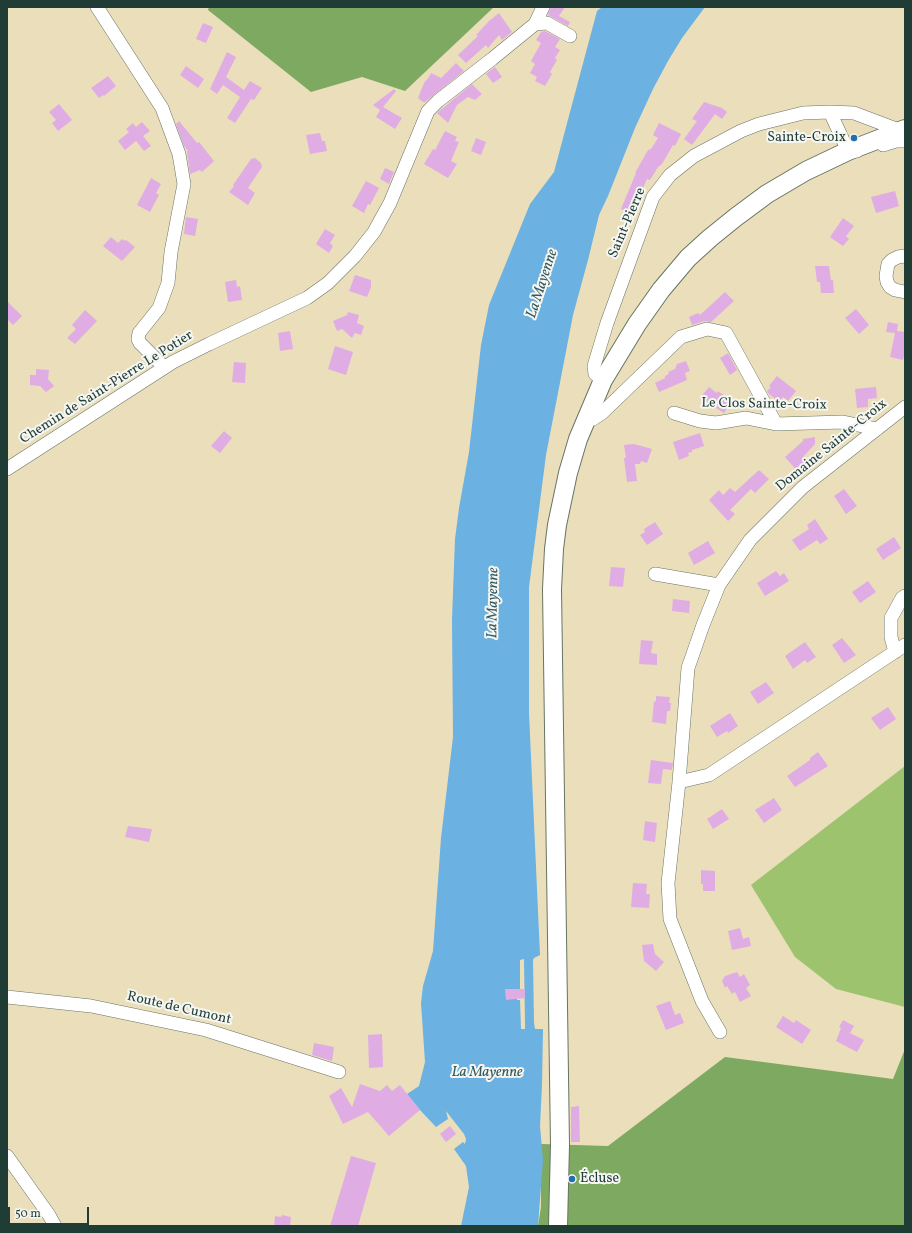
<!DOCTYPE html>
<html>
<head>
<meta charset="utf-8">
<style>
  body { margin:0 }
  #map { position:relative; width:912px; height:1233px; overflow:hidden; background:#ebdebb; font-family:Vollkorn,serif }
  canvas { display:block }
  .frame { position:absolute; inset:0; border:8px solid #1f3d34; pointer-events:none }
  .scale { position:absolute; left:8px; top:1207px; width:81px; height:18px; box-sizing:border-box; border:2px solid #1f3d34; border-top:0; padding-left:5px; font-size:12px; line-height:14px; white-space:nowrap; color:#1f3d34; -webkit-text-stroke:3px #f6f6f2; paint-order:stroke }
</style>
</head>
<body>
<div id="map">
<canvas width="912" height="1233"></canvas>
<div class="frame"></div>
<div class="scale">50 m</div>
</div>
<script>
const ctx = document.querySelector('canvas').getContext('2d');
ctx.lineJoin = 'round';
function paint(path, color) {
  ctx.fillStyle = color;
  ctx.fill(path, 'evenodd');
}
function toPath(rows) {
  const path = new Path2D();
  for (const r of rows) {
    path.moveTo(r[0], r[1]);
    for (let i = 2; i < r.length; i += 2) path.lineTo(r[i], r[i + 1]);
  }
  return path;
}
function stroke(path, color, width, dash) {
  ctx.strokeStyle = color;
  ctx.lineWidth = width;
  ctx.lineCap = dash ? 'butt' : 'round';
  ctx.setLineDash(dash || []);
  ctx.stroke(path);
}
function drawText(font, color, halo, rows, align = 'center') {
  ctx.font = font + ' Vollkorn,serif';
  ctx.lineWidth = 4;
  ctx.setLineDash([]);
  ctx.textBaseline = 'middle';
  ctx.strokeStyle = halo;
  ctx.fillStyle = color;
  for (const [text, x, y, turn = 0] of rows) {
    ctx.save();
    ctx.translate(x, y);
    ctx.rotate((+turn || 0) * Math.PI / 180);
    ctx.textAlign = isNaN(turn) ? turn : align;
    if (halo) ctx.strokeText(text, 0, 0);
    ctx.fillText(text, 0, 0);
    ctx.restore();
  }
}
paint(toPath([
  [905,766,905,1007,836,989,795,957,751,885]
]), '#9dc36e');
paint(toPath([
  [209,7,494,7,405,91,362,77,311,92,208,10],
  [905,1049,905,1226,538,1226,541,1207,541,1144,608,1146,725,1057,893,1079]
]), '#7ea961');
paint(toPath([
  [602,7,705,7,682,38,668,61,653,89,635,128,608,196,599,215,588,260,573,315,546,455,529,587,529,713,540,955,534,958,533,960,534,1023,535,1029,543,1029,542,1085,540,1126,543,1160,538,1226,461,1226,469,1187,466,1166,454,1149,463,1142,465,1144,466,1139,464,1134,446,1111,448,1119,436,1127,420,1110,407,1094,419,1086,425,1062,421,1003,423,986,433,951,441,838,453,737,452,620,455,539,459,508,469,452,481,345,489,305,530,204,554,172,597,11],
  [524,959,525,1023,525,1029,521,1029,520,1000,517,1000,517,989,520,989,520,960]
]), '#6bb1e1');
paint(toPath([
  [551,7,565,7,559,16,570,22,568,26,548,15],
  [499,13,512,32,502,40,499,35,488,48,486,45,466,63,458,55,478,36,476,35,489,21],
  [203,23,213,27,206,43,196,39],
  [545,31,560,39,555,47,560,50,555,58,557,60,550,72,552,74,545,86,535,81,537,77,530,73,535,64,531,61,541,43,536,40,541,32],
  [227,52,236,57,226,77,244,90,250,81,262,88,254,100,251,99,235,123,227,118,240,97,223,85,217,94,210,89],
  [456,63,464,71,425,102,423,102,418,98,424,83,429,77,431,73,441,78],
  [186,66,204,79,198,88,180,75],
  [495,67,502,77,493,83,486,74],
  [108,76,116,86,104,96,103,95,99,98,91,88],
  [472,84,482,94,475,100,468,97,457,105,448,123,437,113],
  [394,89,396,91,383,107,402,118,395,129,376,117,380,110,373,105],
  [704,102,722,108,727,112,722,119,715,114,692,145,684,139,697,121,692,119],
  [59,104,72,120,58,131,52,123,56,120,49,112],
  [179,121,197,143,199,142,214,161,202,172,200,170,190,174,187,152,188,151,184,146,176,124],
  [142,122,150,131,143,136,151,146,144,151,136,141,125,150,118,141,129,132,126,129,133,123,136,127],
  [659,123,681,134,675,146,673,145,662,164,658,167,650,180,647,179,637,202,636,201,630,213,621,209,636,173,635,173,648,150,651,149,658,138,653,135],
  [445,131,457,137,455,141,459,142,451,161,457,164,448,178,424,164,433,149,435,150],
  [320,133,322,141,325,141,327,151,310,154,306,135],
  [476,138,486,142,481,155,471,151],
  [255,158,261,163,262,167,248,188,255,193,248,205,229,192,234,186,233,185,251,159],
  [385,168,394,172,389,184,380,179],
  [151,178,161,184,156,193,159,195,150,212,137,205],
  [366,181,379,188,370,205,368,204,364,213,352,206],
  [895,191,899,206,876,213,871,197],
  [186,217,198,219,195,236,184,234],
  [843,218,854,226,846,236,849,239,843,246,830,237],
  [325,229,335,235,330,243,333,246,329,253,316,244],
  [111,237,118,243,122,239,125,241,126,240,135,247,122,261,103,246],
  [815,266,829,266,831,280,833,280,834,293,821,293,820,282,817,282],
  [355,275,371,280,371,287,367,297,349,291],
  [236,280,237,287,240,286,242,300,228,302,225,282],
  [725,292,734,301,711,322,705,321,692,325,689,317,698,313,700,315],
  [7,301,22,316,13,325,7,319],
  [856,309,869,325,859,334,845,318],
  [85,310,97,321,75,344,67,338,76,329,72,325],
  [348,312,359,315,357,323,364,326,361,335,355,333,352,338,342,329,337,331,333,321,347,315],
  [888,322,898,324,897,331,905,332,905,353,903,360,890,357,895,333,886,332],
  [290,331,293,349,280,351,278,333],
  [335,346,353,352,346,375,328,369],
  [728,353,737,370,730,375,720,358],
  [686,361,690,371,685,373,687,380,659,392,655,383,665,378,665,376,669,374,668,372,675,369,677,364],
  [234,362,246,363,245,383,232,382],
  [36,369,49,370,48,379,54,386,46,392,40,386,30,385,30,375,36,375],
  [777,376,796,391,788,401,783,397,779,402,769,394,767,391,771,387,769,386],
  [709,387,717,393,718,391,732,401,724,413,700,398],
  [876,387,877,398,868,399,868,407,857,408,855,389],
  [224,431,232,438,220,453,211,446],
  [700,433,704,446,692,450,692,452,688,453,689,456,679,460,673,442],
  [815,437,815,444,803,457,807,463,797,471,785,457,803,441,803,439],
  [634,444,652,449,647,463,641,461,640,464,635,464,637,481,627,482,624,458,626,458,624,445],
  [759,470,769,479,755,493,751,489,730,510,735,514,728,521,709,500,719,490,723,495,730,488,735,492],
  [844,489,857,506,846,514,834,496],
  [815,519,828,539,820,544,817,540,800,551,792,540,809,529,807,525],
  [655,522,663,534,647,545,640,535,645,532,644,529],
  [894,537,901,548,883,560,876,549],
  [708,541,715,553,694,565,688,553],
  [611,567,625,568,623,587,609,586],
  [776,571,780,576,784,573,789,581,765,596,757,583],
  [868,581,876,592,860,603,852,592],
  [673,599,690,601,689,613,672,611],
  [842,638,856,655,844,663,832,645],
  [641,640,653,641,651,653,657,654,657,665,639,664],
  [805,642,816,657,807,663,805,660,793,669,785,656],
  [766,682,774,693,758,704,750,692],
  [656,696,670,697,669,703,671,703,670,711,667,711,666,724,652,722,654,701,656,702],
  [888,707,896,719,880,730,871,718],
  [730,713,738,726,728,733,727,731,717,737,710,726],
  [818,752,828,766,795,787,787,776,810,760,810,758],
  [651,760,673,763,672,770,663,769,661,784,648,783],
  [774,798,782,810,764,823,755,810],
  [722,809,729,819,713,829,707,819],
  [645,821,657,823,655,842,643,840],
  [128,826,152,829,149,842,125,837],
  [701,870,715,871,715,891,703,891,703,884,701,884],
  [633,883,647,884,646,894,650,894,649,908,631,907],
  [740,928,743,939,749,937,751,946,732,950,728,931],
  [653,944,655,954,664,962,656,971,644,961,642,945],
  [737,972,740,977,744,974,750,985,746,988,751,996,740,1002,735,992,732,994,727,986,725,988,722,981,725,976],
  [505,989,525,989,525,998,506,1000],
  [670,1001,675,1015,680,1013,684,1023,666,1030,656,1006],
  [783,1016,794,1023,796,1020,811,1030,802,1044,776,1027],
  [843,1020,854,1026,850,1033,864,1040,857,1052,836,1041,841,1028,839,1027],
  [382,1034,383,1067,369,1068,368,1035],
  [314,1043,334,1047,332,1061,312,1055],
  [360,1084,380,1091,387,1085,392,1091,400,1085,420,1110,389,1136,368,1112,343,1124,329,1096,341,1088,352,1107],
  [579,1106,580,1142,571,1142,571,1107],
  [450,1126,456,1134,446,1142,440,1134],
  [351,1156,376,1163,358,1226,330,1226],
  [282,1215,291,1217,290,1226,274,1226,275,1216,281,1217]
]), '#dfade4');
const street = toPath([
  [97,7,162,108,179,154,184,184,171,252,168,283,159,308,139,333,138,339,140,343,164,367],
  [535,24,543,7],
  [830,112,848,151,857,151],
  [883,145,896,141,905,141],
  [905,256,898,257,892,260,888,264,886,276,887,282,890,287,895,290,905,292],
  [603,380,595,374,594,366,607,323,653,197,670,175,694,156,741,131,759,124,803,113,830,112,854,113,899,130],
  [674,413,700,421,716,423,746,418,776,424,843,422,877,429],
  [585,420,593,419,602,413,681,337,707,329,726,333,776,424],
  [7,469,173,362,209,344,307,298,328,283,355,256,374,232,390,203,428,111,438,101,492,59,535,24,547,23,570,36],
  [655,574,719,585],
  [895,652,891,637,891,618,902,598,905,596],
  [679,782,709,775,905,645],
  [7,997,91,1006,206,1030,339,1072],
  [720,1032,702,1001,670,919,668,883,679,782,688,668,703,625,719,585,750,540,803,487,905,407],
  [7,1156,49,1215,55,1226]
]);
const secondary = toPath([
  [558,1226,560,1145,552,589,554,549,557,525,568,473,578,439,603,380,637,324,661,290,688,258,710,238,736,217,767,194,806,171,848,151,905,129]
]);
stroke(street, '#667563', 14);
stroke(secondary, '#667563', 20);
stroke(street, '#fff', 13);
stroke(secondary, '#fff', 18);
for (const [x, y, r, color] of [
  [854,138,4,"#1f6fb2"],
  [572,1179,4,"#1f6fb2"]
]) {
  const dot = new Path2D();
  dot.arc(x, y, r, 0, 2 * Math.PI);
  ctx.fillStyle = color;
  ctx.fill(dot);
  stroke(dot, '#f6f6f2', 1.5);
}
drawText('14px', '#1f3d34', '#f6f6f2', [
  ["Sainte-Croix",846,138],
  ["Écluse",580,1179,"left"]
], 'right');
drawText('14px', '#1f3d34', '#f6f6f2', [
  ["Saint-Pierre",628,223,-67],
  ["Chemin de Saint-Pierre Le Potier",107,388,-32],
  ["Le Clos Sainte-Croix",764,405,1],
  ["Domaine Sainte-Croix",832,446,-39],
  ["Route de Cumont",179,1009,13]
]);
drawText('italic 15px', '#325a5f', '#f6f6f2', [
  ["La Mayenne",543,284,-72],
  ["La Mayenne",494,603,-89],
  ["La Mayenne",487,1073]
]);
</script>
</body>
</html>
